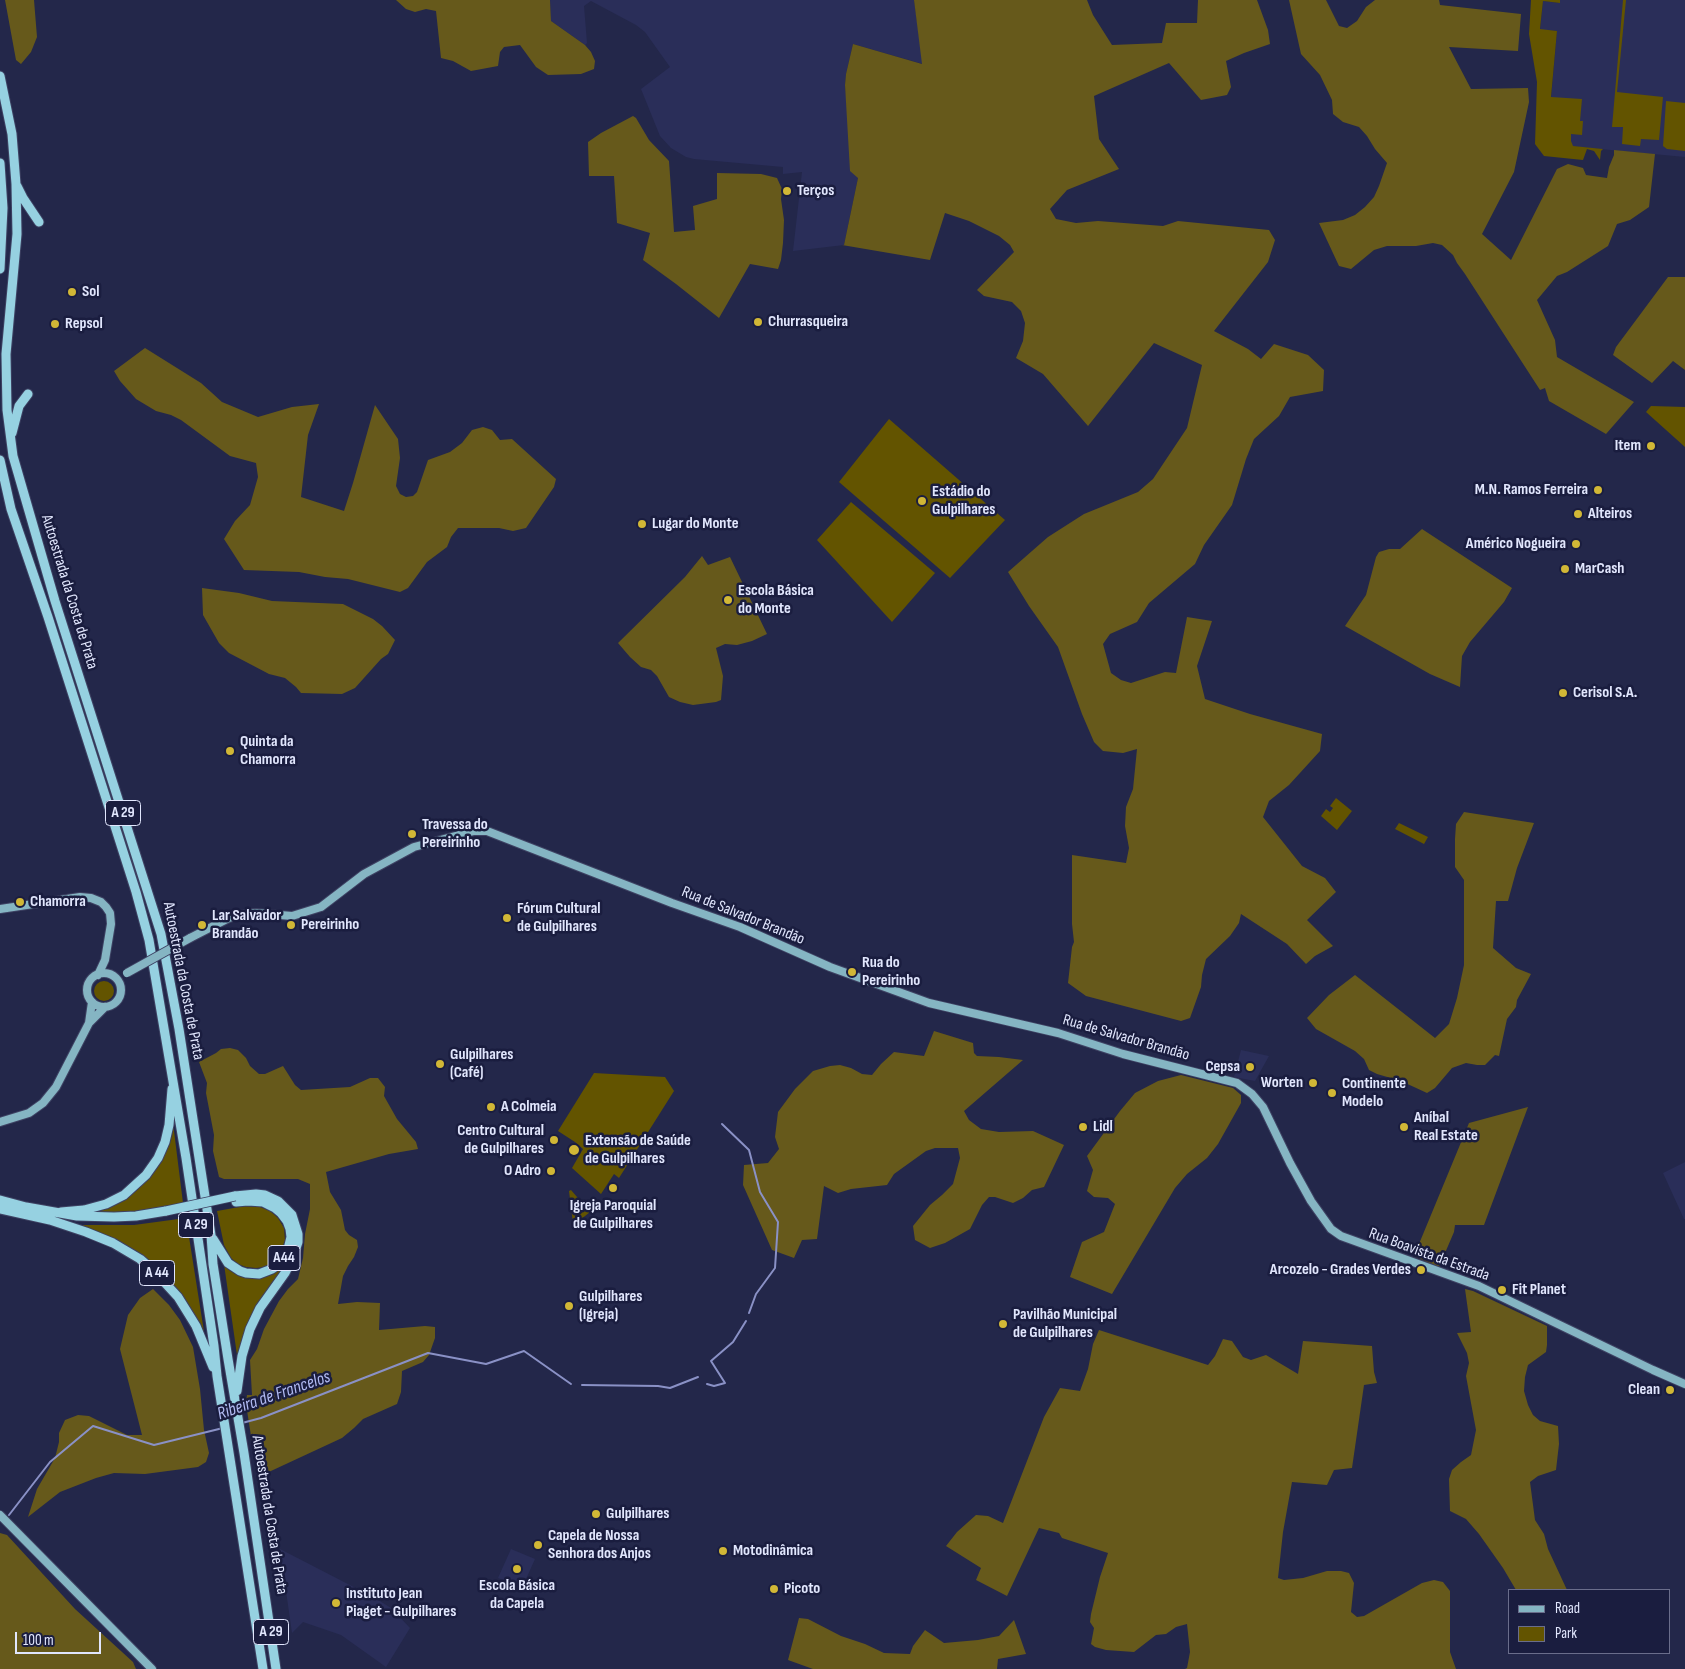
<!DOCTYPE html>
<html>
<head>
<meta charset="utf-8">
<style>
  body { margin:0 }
  #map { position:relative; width:1685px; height:1669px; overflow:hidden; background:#23274a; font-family:"Sofia Sans Condensed",sans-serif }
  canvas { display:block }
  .legend { position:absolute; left:1508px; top:1589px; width:162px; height:65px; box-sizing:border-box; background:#1a1d3f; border:1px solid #6a6d8b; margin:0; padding:6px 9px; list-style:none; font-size:15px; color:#e1e6fd }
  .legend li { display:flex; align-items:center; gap:10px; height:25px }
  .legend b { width:25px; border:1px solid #6a6d8b }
  .scale { position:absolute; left:15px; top:1632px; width:86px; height:22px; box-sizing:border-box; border:2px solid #e1e6fd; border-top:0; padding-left:6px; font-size:15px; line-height:18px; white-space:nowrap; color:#e1e6fd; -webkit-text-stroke:4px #1a1d3f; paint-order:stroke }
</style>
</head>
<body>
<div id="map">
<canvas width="1685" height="1669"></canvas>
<ul class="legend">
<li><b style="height:6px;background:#85b5c3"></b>Road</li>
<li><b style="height:14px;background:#635400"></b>Park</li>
</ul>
<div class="scale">100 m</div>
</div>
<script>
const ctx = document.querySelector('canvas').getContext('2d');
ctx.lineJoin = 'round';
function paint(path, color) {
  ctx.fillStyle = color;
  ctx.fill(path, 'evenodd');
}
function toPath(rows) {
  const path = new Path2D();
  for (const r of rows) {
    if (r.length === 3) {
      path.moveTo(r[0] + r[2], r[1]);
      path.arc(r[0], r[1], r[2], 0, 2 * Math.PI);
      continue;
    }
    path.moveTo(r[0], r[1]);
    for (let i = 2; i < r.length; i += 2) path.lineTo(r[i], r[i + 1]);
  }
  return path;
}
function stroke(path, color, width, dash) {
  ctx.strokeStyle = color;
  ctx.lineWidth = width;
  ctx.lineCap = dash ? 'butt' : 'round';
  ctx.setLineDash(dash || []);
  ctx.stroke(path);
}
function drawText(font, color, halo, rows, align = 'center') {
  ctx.font = font + ' "Sofia Sans Condensed",sans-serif';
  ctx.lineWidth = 5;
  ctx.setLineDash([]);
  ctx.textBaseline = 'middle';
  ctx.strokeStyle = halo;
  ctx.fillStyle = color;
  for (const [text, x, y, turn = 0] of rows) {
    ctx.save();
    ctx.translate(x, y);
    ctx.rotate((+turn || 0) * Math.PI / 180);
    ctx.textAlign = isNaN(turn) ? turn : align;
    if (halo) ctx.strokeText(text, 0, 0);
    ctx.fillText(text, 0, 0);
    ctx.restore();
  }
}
paint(toPath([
  [550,0,914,0,923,64,853,44,846,74,845,85,848,116,858,178,844,245,793,251,802,172,783,174,783,167,694,159,686,157,671,148,660,136,641,89,670,67,645,32,636,25,591,1,584,6,587,43,585,45,551,21],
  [1560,0,1685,0,1685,157,1547,144,1557,31,1540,30,1543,1,1559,3],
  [1241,1050,1269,1056,1255,1081,1234,1077],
  [1685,1162,1685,1219,1684,1219,1663,1173],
  [280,1549,375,1598,391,1608,410,1628,386,1667,341,1635,303,1622,292,1633],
  [511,1549,535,1559,522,1588,498,1578]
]), '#2a2e59');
paint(toPath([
  [1531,0,1560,0,1560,3,1543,1,1540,29,1557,31,1551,97,1582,99,1580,121,1583,121,1582,135,1571,134,1571,141,1573,146,1603,149,1601,151,1600,160,1594,151,1587,149,1583,160,1544,156,1535,144,1537,82,1529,34],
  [1623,0,1626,0,1617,92,1663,97,1659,140,1641,139,1640,146,1622,144,1623,127,1612,127],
  [1666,101,1685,103,1685,151,1667,149,1663,146],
  [1651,406,1685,407,1685,447,1646,412],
  [889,419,1005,520,950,578,839,482],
  [851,502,935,573,892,622,817,540],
  [1336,798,1352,811,1337,830,1321,816,1326,809,1330,812,1333,808,1330,806],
  [1399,823,1428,837,1424,844,1395,829],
  [104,991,10],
  [594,1073,665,1077,674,1091,619,1178,614,1174,601,1194,572,1168,583,1149,575,1142,558,1131],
  [173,1123,183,1203,162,1208,135,1212,116,1213,88,1213,142,1184],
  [571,1190,590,1212,575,1224,573,1223,569,1191],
  [245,1206,260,1207,270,1211,278,1218,284,1228,285,1240,281,1252,274,1261,265,1267,256,1268,246,1267,238,1264,231,1258,224,1245,217,1211],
  [186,1218,205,1338,163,1276,77,1225,134,1225],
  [287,1260,285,1267,258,1305,248,1323,242,1339,239,1353,237,1355,224,1264,229,1270,237,1275,247,1278,256,1278,268,1276,278,1271]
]), '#635400');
paint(toPath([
  [5,0,34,0,37,37,31,52,21,64,16,60],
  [396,0,550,0,551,21,585,45,591,52,595,61,594,69,581,74,548,75,536,67,520,45,504,47,500,52,498,66,471,71,453,61,441,58,436,11,426,9,415,12,406,9],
  [914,0,1087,0,1093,15,1112,45,1162,43,1166,23,1197,23,1198,0,1257,0,1268,30,1270,44,1244,53,1226,61,1231,87,1227,95,1201,100,1169,63,1094,96,1099,139,1119,169,1067,190,1050,209,1056,219,1076,223,1098,221,1163,226,1178,221,1269,230,1275,240,1268,262,1214,331,1248,349,1261,359,1274,344,1308,355,1324,370,1323,391,1290,397,1279,416,1254,439,1246,459,1232,505,1204,545,1195,564,1149,603,1137,622,1110,634,1103,644,1111,673,1121,680,1131,683,1165,672,1176,673,1187,617,1212,621,1197,666,1205,699,1250,714,1322,734,1320,751,1289,785,1269,801,1263,817,1302,866,1325,878,1336,892,1307,920,1333,946,1315,956,1306,964,1287,944,1241,914,1239,923,1230,936,1206,959,1202,975,1201,987,1190,1018,1181,1021,1086,996,1068,983,1072,947,1074,942,1072,924,1072,855,1126,863,1129,848,1125,826,1126,807,1133,789,1137,749,1123,753,1103,751,1094,742,1082,714,1058,647,1029,606,1008,572,1048,537,1084,514,1138,492,1153,479,1187,428,1202,365,1154,343,1088,426,1043,374,1016,358,1023,341,1025,323,1021,311,1012,302,984,296,977,290,1014,252,1010,245,999,236,969,221,945,213,930,260,842,245,844,245,858,178,850,171,845,85,846,74,853,44,922,64],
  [1289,0,1326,0,1339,26,1347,28,1357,21,1366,7,1375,0,1439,0,1440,5,1521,14,1518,51,1449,47,1471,89,1528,88,1529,102,1514,172,1482,234,1511,260,1557,169,1568,164,1583,168,1586,175,1607,178,1609,167,1614,155,1614,150,1655,154,1649,207,1630,220,1617,224,1608,246,1567,272,1557,276,1537,300,1555,340,1557,357,1634,402,1606,434,1549,401,1545,388,1540,390,1465,274,1457,263,1453,255,1442,245,1433,243,1416,246,1387,246,1374,250,1351,269,1339,266,1319,223,1343,220,1355,215,1365,207,1374,197,1379,186,1387,163,1375,149,1367,136,1359,127,1343,122,1333,114,1332,100,1320,75,1301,54],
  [633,116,636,118,649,140,669,161,674,232,695,230,693,206,717,199,717,173,761,174,777,178,782,189,781,199,784,220,783,243,781,260,778,269,750,264,719,318,676,284,643,260,650,233,617,223,614,176,589,176,588,142,601,133],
  [1668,277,1685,277,1685,370,1673,361,1652,383,1613,355,1616,347],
  [145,348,201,383,222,402,258,417,292,407,319,404,308,435,301,497,344,511,353,483,375,405,398,439,400,458,396,486,400,494,406,497,413,496,417,492,428,460,450,452,462,443,472,430,483,427,492,430,500,440,512,439,556,479,554,487,526,528,513,531,499,528,458,528,451,537,447,547,427,562,408,588,400,592,348,579,325,577,299,572,244,570,224,539,235,521,250,505,258,477,256,463,230,456,181,420,171,415,156,411,136,399,120,381,114,371],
  [1422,529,1512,588,1504,602,1470,642,1462,656,1460,687,1430,674,1345,626,1366,595,1376,557,1379,552,1389,549,1400,549],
  [702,556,708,565,730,557,767,634,752,641,737,645,725,644,716,648,723,676,721,700,716,702,693,705,680,702,669,697,657,676,651,670,641,667,630,657,618,643,685,577],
  [202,588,239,593,272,601,343,604,373,619,382,626,395,640,388,654,381,659,355,688,342,694,301,693,296,687,285,678,269,674,229,653,219,643,203,615],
  [1464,812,1534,823,1517,868,1508,901,1496,901,1493,948,1516,968,1531,974,1517,1000,1516,1007,1507,1019,1499,1056,1495,1055,1485,1065,1477,1065,1466,1063,1452,1068,1435,1088,1427,1093,1401,1081,1377,1074,1369,1070,1364,1059,1355,1051,1316,1029,1307,1018,1329,995,1355,975,1435,1038,1449,1024,1457,998,1464,965,1464,880,1455,867,1455,839,1456,824],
  [934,1031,973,1043,974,1053,977,1056,999,1057,1023,1060,964,1111,969,1120,981,1129,999,1132,1033,1131,1064,1145,1044,1187,1032,1190,1023,1198,1013,1203,995,1197,989,1197,982,1205,970,1229,945,1243,930,1248,915,1240,913,1226,930,1205,942,1195,953,1184,960,1158,958,1148,935,1148,926,1151,894,1174,887,1185,851,1189,838,1193,824,1186,817,1239,802,1240,794,1258,772,1250,743,1185,744,1165,768,1163,779,1149,775,1137,778,1112,795,1089,813,1071,830,1066,840,1065,851,1068,862,1074,872,1075,881,1064,894,1052,924,1056],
  [230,1048,238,1050,246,1058,250,1066,259,1074,265,1074,283,1066,295,1085,301,1090,350,1087,370,1078,378,1078,385,1087,384,1096,397,1119,416,1142,418,1149,389,1154,326,1172,330,1192,341,1210,345,1230,349,1235,357,1240,358,1247,354,1257,348,1266,343,1276,338,1304,357,1302,380,1303,379,1330,425,1326,435,1327,435,1338,429,1355,423,1362,402,1371,401,1392,397,1404,363,1419,354,1428,342,1438,258,1477,256,1468,246,1404,247,1395,252,1395,250,1360,257,1349,264,1329,279,1301,288,1289,298,1279,303,1258,305,1234,310,1209,310,1184,298,1179,224,1179,219,1177,213,1151,214,1135,206,1093,207,1083,199,1062,216,1053,221,1049],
  [1181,1075,1233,1088,1241,1095,1241,1103,1218,1144,1207,1158,1187,1174,1175,1188,1112,1294,1070,1277,1082,1242,1104,1232,1115,1204,1108,1198,1094,1197,1087,1191,1093,1170,1087,1156,1120,1111,1135,1093,1158,1081],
  [1528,1107,1484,1225,1455,1225,1454,1232,1439,1267,1414,1256,1469,1123],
  [153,1289,169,1305,180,1320,193,1347,200,1389,204,1430,209,1453,206,1462,198,1467,145,1474,114,1473,96,1478,60,1492,28,1517,37,1489,55,1458,59,1442,59,1433,65,1420,78,1415,89,1416,127,1435,142,1435,120,1349,128,1315,140,1298],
  [1465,1289,1473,1291,1547,1326,1547,1345,1546,1352,1528,1365,1525,1377,1524,1391,1528,1405,1533,1415,1540,1421,1558,1426,1559,1444,1556,1470,1538,1476,1530,1482,1535,1520,1544,1534,1548,1549,1567,1590,1516,1590,1503,1568,1479,1534,1466,1519,1450,1511,1449,1479,1452,1470,1461,1462,1471,1455,1476,1430,1466,1376,1469,1363,1467,1353,1457,1333,1471,1332],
  [1099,1330,1208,1365,1215,1356,1223,1339,1232,1341,1243,1357,1251,1360,1266,1355,1298,1374,1303,1341,1372,1346,1374,1372,1377,1383,1364,1385,1352,1468,1334,1470,1327,1485,1292,1482,1283,1532,1278,1578,1284,1580,1303,1578,1327,1571,1341,1571,1349,1573,1354,1583,1351,1612,1357,1617,1364,1616,1422,1583,1434,1580,1443,1582,1450,1591,1450,1652,1456,1669,1185,1669,1187,1668,1190,1652,1187,1624,1176,1627,1166,1634,1156,1635,1134,1652,1106,1650,1095,1647,1091,1644,1094,1628,1090,1622,1091,1614,1100,1577,1108,1553,1062,1538,1059,1533,1039,1528,1007,1596,976,1580,981,1568,946,1546,957,1532,976,1515,988,1516,1003,1523,1044,1417,1060,1388,1080,1391,1088,1369,1093,1344],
  [0,1533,7,1535,75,1609,133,1662,136,1669,0,1669],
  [799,1618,808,1619,841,1636,865,1644,884,1653,910,1654,913,1646,925,1630,944,1643,978,1640,999,1636,1014,1620,1026,1654,998,1659,997,1669,813,1669,788,1660]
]), '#66591b');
stroke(toPath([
  [722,1124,749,1150,760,1192,778,1222,775,1268,756,1294,749,1313],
  [707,1384,714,1386,725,1383,711,1361,733,1342,746,1321],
  [582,1385,658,1386,670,1388,698,1377],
  [242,1423,261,1418,428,1353,486,1364,524,1351,571,1384],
  [9,1515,50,1462,93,1426,154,1445,223,1428]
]), '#8a91c6', 2);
const major = toPath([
  [0,909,80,897,91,898,101,902,106,907,110,913,111,924,105,960,98,975],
  [190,938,229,918,244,914,256,913,292,916,321,907,364,874,414,847,474,831,487,831,672,903,740,927,830,967,929,1003,1058,1033,1123,1054,1237,1083,1252,1094,1263,1107,1290,1163,1311,1201,1331,1229,1341,1236,1479,1286,1653,1370,1685,1384],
  [104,990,17],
  [89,1023,105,1007],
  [0,1122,29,1113,43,1103,56,1087,89,1023,92,1002],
  [0,1515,152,1669]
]);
const highway = toPath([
  [0,76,12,134,16,184,17,234,6,354,7,410,13,456,55,601,161,934,179,1029,211,1235,213,1264,228,1359,244,1453,276,1669],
  [0,163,3,208,0,269],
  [17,186,23,198,39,222],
  [12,433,19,406,28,394],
  [0,460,11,509,48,617,136,892,149,940,186,1158,214,1346,217,1376,263,1669],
  [235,1196,256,1194,265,1195,278,1201,292,1215,298,1234,298,1242,293,1257,285,1273,260,1308,250,1329,242,1356,237,1391],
  [0,1200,26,1207,77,1216,114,1217,136,1216,166,1211],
  [0,1209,50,1220,86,1232,113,1243,140,1259,155,1272,178,1297,196,1326,213,1367],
  [61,1212,84,1210,106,1204,124,1195,146,1175,158,1158,165,1142,169,1125,172,1089],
  [213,1239,228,1263,240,1271,246,1273,259,1274,272,1269,278,1265,287,1253,291,1237,290,1229,287,1221,281,1213,275,1208,263,1202,248,1201,236,1202]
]);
stroke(major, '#3e4263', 10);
stroke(highway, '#3e4263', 11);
stroke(major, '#85b5c3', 8);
stroke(highway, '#96d1e1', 9);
const majorBridge = toPath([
  [127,973,190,938]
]);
const highwayBridge = toPath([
  [166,1211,235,1196]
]);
stroke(majorBridge, '#3e4263', 10, []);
stroke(highwayBridge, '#3e4263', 11, []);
stroke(majorBridge, '#85b5c3', 8);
stroke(highwayBridge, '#96d1e1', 9);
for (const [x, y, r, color] of [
  [787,191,5,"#d1b736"],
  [72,292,5,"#d1b736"],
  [758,322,5,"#d1b736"],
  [55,324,5,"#d1b736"],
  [1651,446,5,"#d1b736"],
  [1598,490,5,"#d1b736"],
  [922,501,5,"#d1b736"],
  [1578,514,5,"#d1b736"],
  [642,524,5,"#d1b736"],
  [1576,544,5,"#d1b736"],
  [1565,569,5,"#d1b736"],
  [728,600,5,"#d1b736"],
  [1563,693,5,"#d1b736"],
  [230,751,5,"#d1b736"],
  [412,834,5,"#d1b736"],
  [20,902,5,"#d1b736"],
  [507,918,5,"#d1b736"],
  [202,925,5,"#d1b736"],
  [291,925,5,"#d1b736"],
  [852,972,5,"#d1b736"],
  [440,1064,5,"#d1b736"],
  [1250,1067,5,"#d1b736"],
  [1313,1083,5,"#d1b736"],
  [1332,1093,5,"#d1b736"],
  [491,1107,5,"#d1b736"],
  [1083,1127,5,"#d1b736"],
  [1404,1127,5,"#d1b736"],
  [554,1140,5,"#d1b736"],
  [574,1150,6,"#d1b736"],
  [551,1171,5,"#d1b736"],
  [613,1188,5,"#d1b736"],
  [1421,1270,5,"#d1b736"],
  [1502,1290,5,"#d1b736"],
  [569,1306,5,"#d1b736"],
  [1003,1324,5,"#d1b736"],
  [1670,1390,5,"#d1b736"],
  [596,1514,5,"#d1b736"],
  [538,1545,5,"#d1b736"],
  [723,1551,5,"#d1b736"],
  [517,1569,5,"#d1b736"],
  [774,1589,5,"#d1b736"],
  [336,1603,5,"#d1b736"]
]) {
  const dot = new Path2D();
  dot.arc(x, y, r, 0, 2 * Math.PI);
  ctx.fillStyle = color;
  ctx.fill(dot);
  stroke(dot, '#1a1d3f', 2);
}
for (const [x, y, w] of [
  [123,813,35],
  [196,1225,35],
  [284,1258,32],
  [157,1273,35],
  [271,1632,35]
]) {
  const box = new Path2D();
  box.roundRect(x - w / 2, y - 12.5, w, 25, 4);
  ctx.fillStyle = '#1a1d3f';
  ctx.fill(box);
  stroke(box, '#e1e6fd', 1);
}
drawText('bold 15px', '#e1e6fd', null, [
  ["A 29",123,813],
  ["A 29",196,1225],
  ["A44",284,1258],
  ["A 44",157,1273],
  ["A 29",271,1632]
]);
drawText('bold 16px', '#e1e6fd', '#1a1d3f', [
  ["Terços",797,191],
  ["Sol",82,292],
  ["Churrasqueira",768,322],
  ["Repsol",65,324],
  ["Item",1641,446,"right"],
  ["M.N. Ramos Ferreira",1588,490,"right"],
  ["Estádio do",932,492],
  ["Gulpilhares",932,510],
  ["Alteiros",1588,514],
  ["Lugar do Monte",652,524],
  ["Américo Nogueira",1566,544,"right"],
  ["MarCash",1575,569],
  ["Escola Básica",738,591],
  ["do Monte",738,609],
  ["Cerisol S.A.",1573,693],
  ["Quinta da",240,742],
  ["Chamorra",240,760],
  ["Travessa do",422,825],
  ["Pereirinho",422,843],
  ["Chamorra",30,902],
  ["Fórum Cultural",517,909],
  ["de Gulpilhares",517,927],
  ["Lar Salvador",212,916],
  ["Brandão",212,934],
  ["Pereirinho",301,925],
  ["Rua do",862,963],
  ["Pereirinho",862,981],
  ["Gulpilhares",450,1055],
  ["(Café)",450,1073],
  ["Cepsa",1240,1067,"right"],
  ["Worten",1303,1083,"right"],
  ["Continente",1342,1084],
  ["Modelo",1342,1102],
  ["A Colmeia",501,1107],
  ["Aníbal",1414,1118],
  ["Real Estate",1414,1136],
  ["Lidl",1093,1127],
  ["Centro Cultural",544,1131,"right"],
  ["de Gulpilhares",544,1149,"right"],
  ["Extensão de Saúde",585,1141],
  ["de Gulpilhares",585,1159],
  ["O Adro",541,1171,"right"],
  ["Igreja Paroquial",613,1206,"center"],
  ["de Gulpilhares",613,1224,"center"],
  ["Arcozelo - Grades Verdes",1411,1270,"right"],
  ["Fit Planet",1512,1290],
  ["Gulpilhares",579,1297],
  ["(Igreja)",579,1315],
  ["Pavilhão Municipal",1013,1315],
  ["de Gulpilhares",1013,1333],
  ["Clean",1660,1390,"right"],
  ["Gulpilhares",606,1514],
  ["Capela de Nossa",548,1536],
  ["Senhora dos Anjos",548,1554],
  ["Motodinâmica",733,1551],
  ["Escola Básica",517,1586,"center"],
  ["da Capela",517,1604,"center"],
  ["Picoto",784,1589],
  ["Instituto Jean",346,1594],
  ["Piaget - Gulpilhares",346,1612]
], 'left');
drawText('16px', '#e1e6fd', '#1a1d3f', [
  ["Autoestrada da Costa de Prata",69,592,73],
  ["Rua de Salvador Brandão",743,916,22],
  ["Autoestrada da Costa de Prata",183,981,79],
  ["Rua de Salvador Brandão",1126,1038,16],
  ["Rua Boavista da Estrada",1429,1255,20],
  ["Autoestrada da Costa de Prata",269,1515,81]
]);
drawText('italic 18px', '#b2bbf3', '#1a1d3f', [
  ["Ribeira de Francelos",274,1396,-19]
]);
</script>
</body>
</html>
